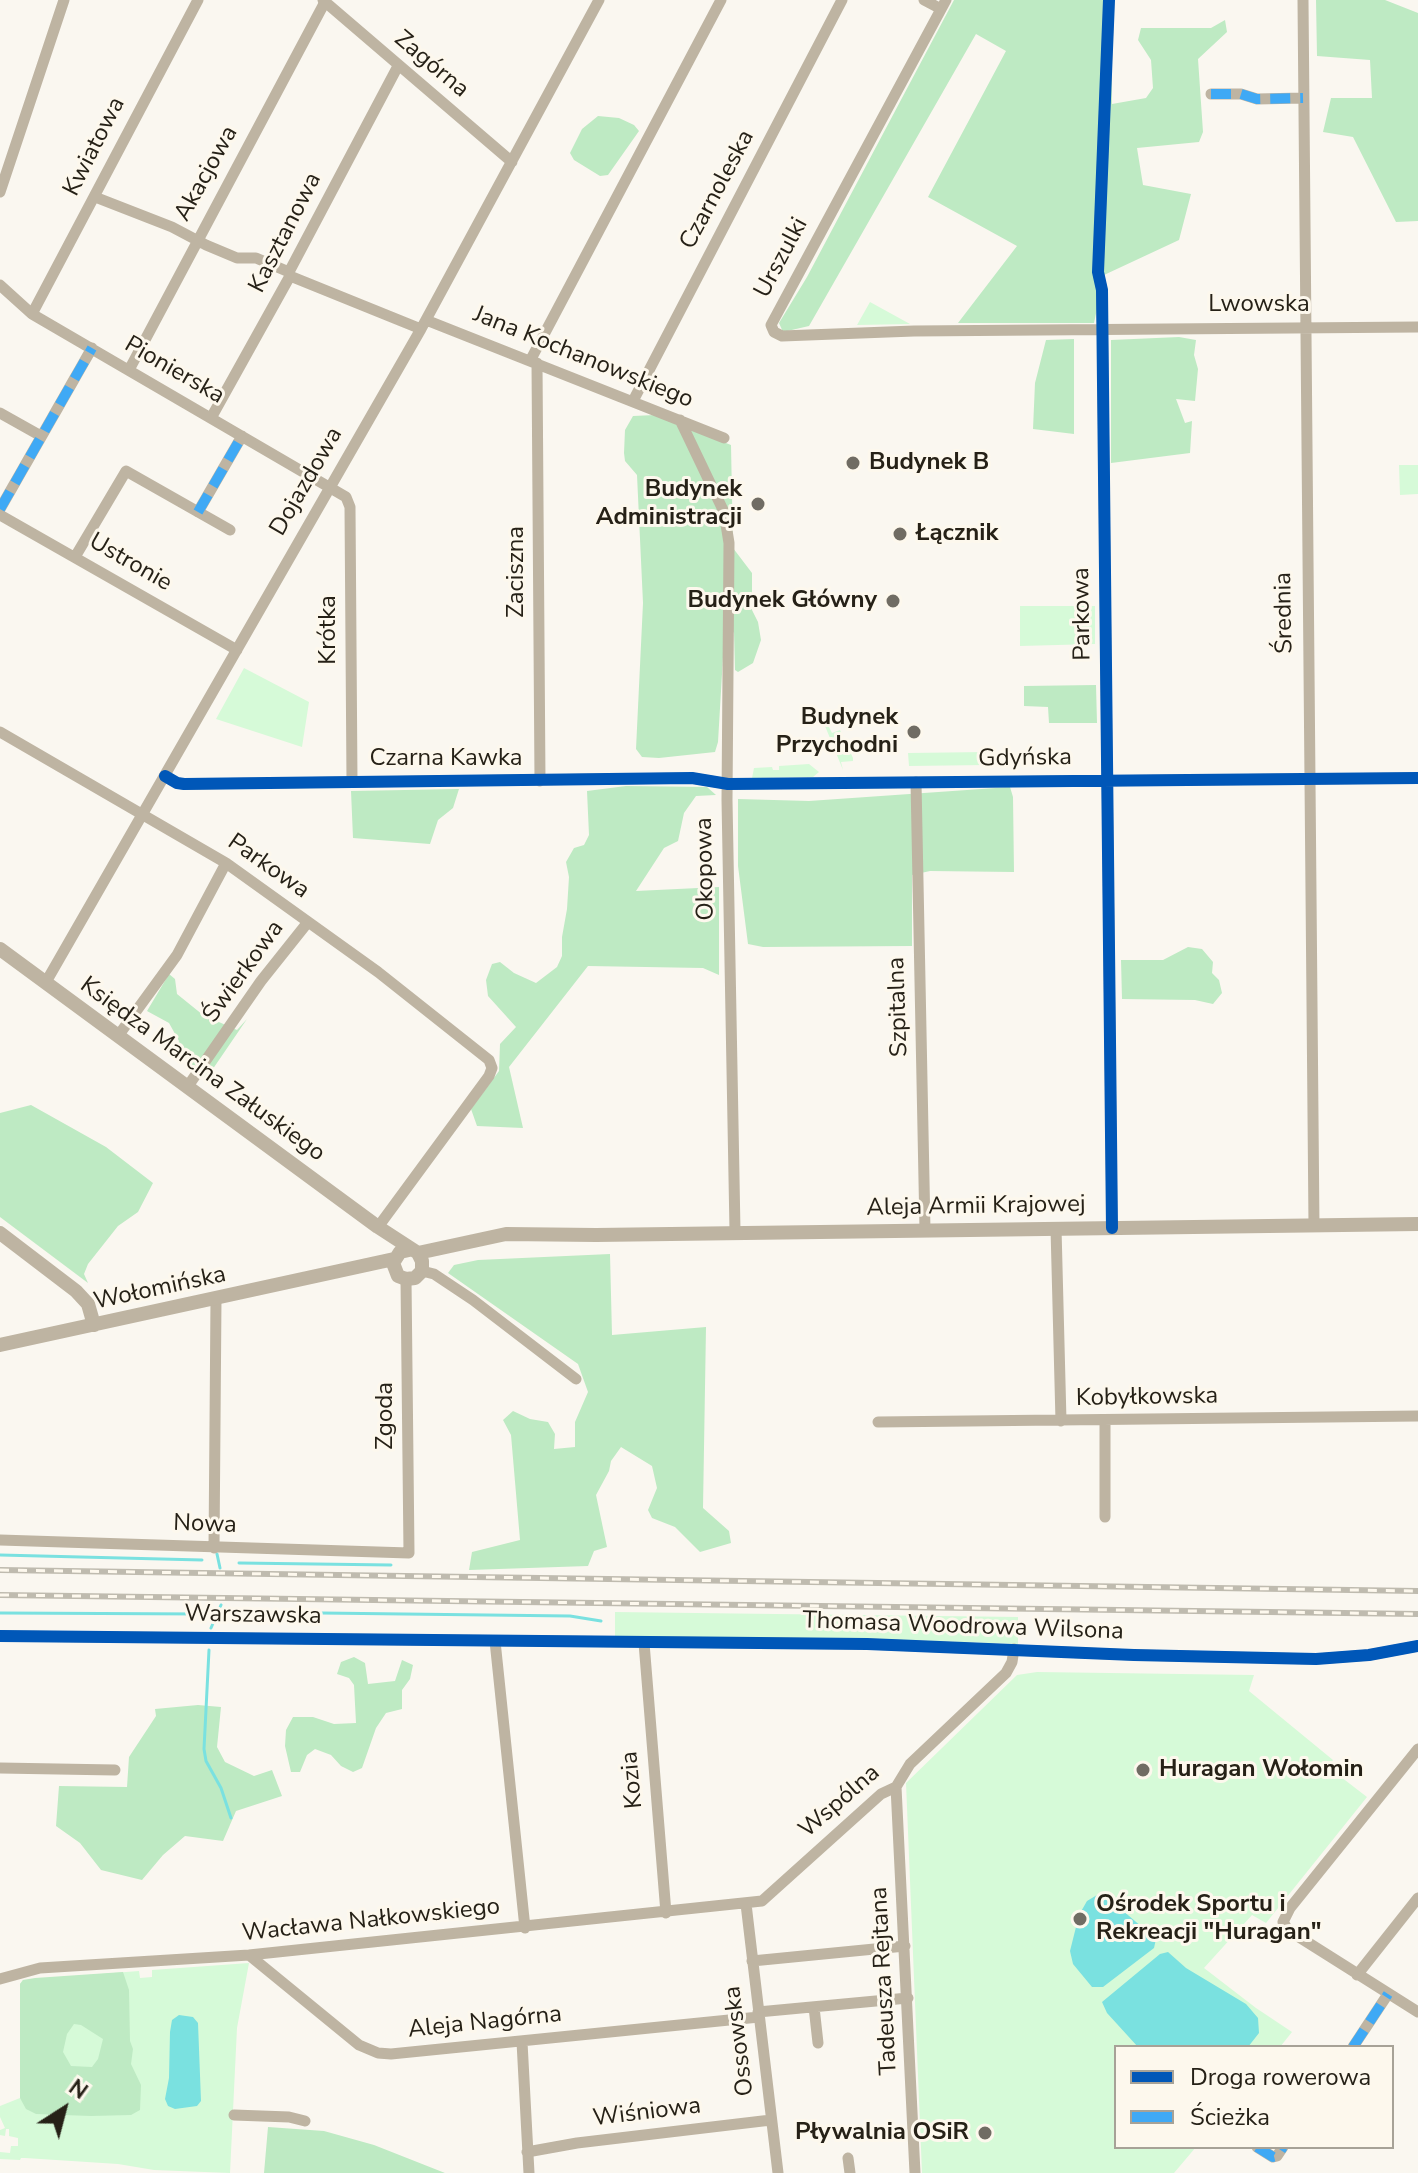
<!DOCTYPE html>
<html>
<head>
<meta charset="utf-8">
<style>
  body { margin:0 }
  #map { position:relative; width:1418px; height:2173px; overflow:hidden; background:#faf7f0; font-family:"Nunito Sans",sans-serif }
  canvas { display:block }
  .legend { position:absolute; left:1114px; top:2045px; width:280px; height:104px; box-sizing:border-box; background:#fdf8ed; border:2px solid #a7a297; margin:0; padding:10px 14px; list-style:none; font-size:24px; color:#262117 }
  .legend li { display:flex; align-items:center; gap:16px; height:40px }
  .legend b { width:40px; border:2px solid #a7a297 }
  .north { position:absolute; left:24px; top:2069px; width:80px; height:80px; -webkit-text-stroke:6px #fdf8ed; paint-order:stroke; rotate:36deg; font-size:22px; font-weight:700; line-height:32px; text-align:center; color:#262117 }
  .north::after { content:''; display:block; margin:auto; width:28px; height:36px; background:#262117; clip-path:polygon(50% 0,100% 100%,50% 72%,0 100%) }
</style>
</head>
<body>
<div id="map">
<canvas width="1418" height="2173"></canvas>
<ul class="legend">
<li><b style="height:10px;background:#0057b8"></b>Droga rowerowa</li>
<li><b style="height:10px;background:#3fa9f5"></b>Ścieżka</li>
</ul>
<div class="north">N</div>
</div>
<script>
const ctx = document.querySelector('canvas').getContext('2d');
ctx.lineJoin = 'round';
function paint(path, color) {
  ctx.fillStyle = color;
  ctx.fill(path, 'evenodd');
}
function toPath(rows) {
  const path = new Path2D();
  for (const r of rows) {
    path.moveTo(r[0], r[1]);
    for (let i = 2; i < r.length; i += 2) path.lineTo(r[i], r[i + 1]);
  }
  return path;
}
function stroke(path, color, width, dash) {
  ctx.strokeStyle = color;
  ctx.lineWidth = width;
  ctx.lineCap = dash ? 'butt' : 'round';
  ctx.setLineDash(dash || []);
  ctx.stroke(path);
}
function drawText(font, color, halo, rows, align = 'center') {
  ctx.font = font + ' "Nunito Sans",sans-serif';
  ctx.lineWidth = 6;
  ctx.setLineDash([]);
  ctx.textBaseline = 'middle';
  ctx.strokeStyle = halo;
  ctx.fillStyle = color;
  for (const [text, x, y, turn = 0] of rows) {
    ctx.save();
    ctx.translate(x, y);
    ctx.rotate((+turn || 0) * Math.PI / 180);
    ctx.textAlign = isNaN(turn) ? turn : align;
    if (halo) ctx.strokeText(text, 0, 0);
    ctx.fillText(text, 0, 0);
    ctx.restore();
  }
}
paint(toPath([
  [870,302,910,324,911,324,857,325],
  [1399,465,1418,465,1418,494,1400,495],
  [1020,606,1095,606,1095,644,1020,646],
  [244,668,309,702,302,747,216,719],
  [825,719,832,733,840,730,853,758,853,761,841,762,843,770,825,726],
  [986,752,986,765,909,766,908,753],
  [809,764,819,772,813,777,752,778,754,768,772,767,773,770,779,770,779,766],
  [615,1612,1018,1617,1018,1644,903,1640,615,1637],
  [1037,1672,1254,1675,1249,1691,1333,1760,1328,1767,1367,1797,1266,1923,1252,1915,1204,1968,1256,2008,1292,2032,1280,2047,1116,2047,1116,2147,1196,2147,1174,2173,922,2173,906,1783,1017,1675],
  [249,1963,237,2028,230,2173,154,2170,118,2164,25,2158,21,2158,20,2160,0,2159,0,2152,10,2153,11,2146,18,2146,18,2138,9,2136,9,2129,6,2129,5,2136,0,2135,0,2130,5,2128,0,2117,0,2106,20,2098,20,1984,23,1980,139,1971,140,1978,152,1977,152,1970]
]), '#d6fad8');
paint(toPath([
  [954,0,1111,0,1112,104,1146,98,1153,88,1151,60,1138,40,1141,28,1211,28,1225,20,1227,32,1198,59,1203,132,1199,142,1137,148,1143,185,1191,194,1179,240,1104,275,1094,323,958,323,1017,246,928,197,1006,51,976,34,809,326,783,332,779,323,807,277],
  [1316,0,1385,0,1418,13,1418,221,1396,222,1353,137,1323,132,1331,98,1372,98,1370,60,1317,56],
  [598,116,619,118,634,125,639,131,608,175,600,176,574,160,570,153,582,129],
  [1179,337,1196,340,1194,355,1198,369,1195,401,1176,399,1185,423,1192,421,1190,453,1111,463,1111,340],
  [1074,339,1074,434,1033,429,1035,383,1046,340],
  [655,415,731,445,733,548,752,573,752,610,758,622,761,640,753,663,738,672,735,670,734,632,724,640,718,742,715,752,659,758,642,757,636,749,643,603,637,475,625,461,624,453,625,430,633,416],
  [1096,685,1097,723,1049,723,1048,707,1024,706,1024,686],
  [626,786,707,787,716,795,696,796,684,813,678,841,664,848,636,891,719,887,719,975,703,968,588,966,509,1067,523,1128,477,1126,471,1109,499,1071,500,1044,516,1027,488,996,486,980,492,964,500,962,514,973,536,983,557,967,562,956,562,937,567,909,569,877,566,862,574,848,584,845,589,835,587,791],
  [1010,787,1013,797,1014,872,930,871,912,875,912,946,763,947,748,944,738,866,738,799,809,801],
  [459,789,453,808,438,820,430,844,353,838,351,791],
  [1188,947,1202,949,1213,962,1212,973,1219,980,1222,993,1213,1004,1195,1000,1122,999,1121,960,1163,960],
  [169,974,175,979,177,994,203,1015,237,1030,247,1019,206,1079,176,1051,179,1041,169,1023,147,1011],
  [31,1105,106,1147,153,1183,138,1212,118,1226,88,1264,84,1274,88,1283,0,1217,0,1113],
  [610,1254,612,1335,706,1327,703,1508,729,1531,731,1543,700,1552,675,1527,652,1518,648,1510,657,1488,652,1466,621,1447,611,1461,609,1471,596,1495,607,1547,594,1551,588,1566,469,1570,472,1552,520,1540,511,1435,503,1420,513,1411,530,1419,548,1422,555,1434,554,1449,575,1447,575,1422,588,1392,578,1364,448,1273,454,1265,478,1260],
  [354,1657,365,1663,368,1684,395,1681,402,1660,413,1665,410,1679,402,1690,402,1709,386,1713,376,1728,362,1768,353,1772,341,1766,331,1755,315,1749,307,1755,300,1772,291,1772,285,1746,286,1730,293,1717,313,1717,334,1724,356,1723,354,1685,349,1678,337,1674,341,1662],
  [198,1705,221,1707,217,1747,225,1762,254,1776,272,1770,282,1796,236,1811,223,1841,185,1836,163,1855,142,1880,101,1870,80,1843,56,1826,59,1786,127,1787,129,1757,156,1716,155,1709],
  [123,1972,129,1990,130,2041,133,2049,131,2064,141,2085,140,2110,131,2115,91,2116,36,2114,26,2109,20,2098,20,1984,23,1980,35,1978],
  [74,2024,81,2025,103,2039,98,2059,92,2067,71,2066,63,2052,67,2034],
  [268,2127,324,2131,374,2145,445,2173,264,2173]
]), '#beeac3');
paint(toPath([
  [1097,1895,1108,1898,1156,1939,1154,1948,1103,1987,1092,1987,1073,1964,1070,1951,1079,1915,1087,1901],
  [1168,1952,1186,1968,1246,2004,1258,2018,1259,2033,1248,2047,1138,2047,1107,2013,1102,2002,1160,1954],
  [179,2015,193,2017,198,2023,201,2101,197,2106,175,2109,168,2106,165,2099,169,2078,170,2032,172,2020]
]), '#7ae1e0');
stroke(toPath([
  [217,1554,220,1568],
  [0,1555,202,1560],
  [239,1563,391,1565],
  [238,1612,570,1616,601,1621],
  [0,1613,202,1614],
  [211,1628,221,1605],
  [209,1650,204,1749,206,1761,221,1788,231,1818]
]), '#7ae1e0', 3);
stroke(toPath([
  [323,0,512,162],
  [924,0,941,9],
  [946,0,771,325,774,332,782,336,914,331,1418,327],
  [1109,0,1098,272,1102,290,1112,1228],
  [1303,0,1314,1225],
  [1211,94,1241,94,1257,99,1303,98],
  [0,192,64,0],
  [95,197,172,227,206,245,237,258,256,258,289,272],
  [290,276,421,329],
  [0,285,32,314,346,497,350,507,352,782],
  [32,314,198,0],
  [426,320,724,438],
  [530,361,721,0],
  [537,363,540,781],
  [129,370,326,0],
  [633,401,842,0],
  [0,413,41,436],
  [211,418,290,276,289,272,398,66],
  [680,420,724,512,729,543,727,800,735,1231],
  [0,509,92,348],
  [198,512,242,436],
  [0,515,237,650],
  [75,557,126,471,230,530],
  [0,732,226,863,378,972,489,1060,492,1068,489,1076,378,1227],
  [165,776,177,783,184,784,692,778,728,784,1418,778],
  [916,782,925,1230],
  [46,982,421,329,599,0],
  [118,1036,177,955,226,863],
  [188,1086,261,981,308,922],
  [1056,1228,1061,1421],
  [422,1271,434,1274,473,1300,576,1379],
  [878,1422,1418,1416],
  [1105,1517,1105,1421],
  [0,1540,409,1553,406,1279],
  [214,1548,216,1299],
  [0,1636,867,1644,1134,1655,1316,1659,1369,1655,1418,1646],
  [495,1641,525,1928],
  [644,1643,666,1913],
  [1418,1749,1290,1908,1283,1922,1288,1930,1418,2012],
  [0,1768,115,1770],
  [896,1787,915,2173],
  [746,1904,778,2173],
  [249,1955,359,2045,378,2053,391,2054,759,2017],
  [752,1961,905,1946],
  [1357,1975,1418,1898],
  [0,1979,40,1968,249,1955,762,1901,881,1794,896,1787,910,1764,1006,1673,1012,1662,1014,1649],
  [814,2007,818,2043],
  [758,2012,908,1998],
  [522,2042,529,2173],
  [1353,2047,1388,1994],
  [234,2115,289,2117,305,2121],
  [1257,2147,1273,2157,1277,2156,1283,2147],
  [527,2152,577,2143,771,2120],
  [848,2158,850,2173]
]), '#beb4a2', 11);
stroke(toPath([
  [0,949,378,1227,418,1253,422,1261,422,1271,415,1278,406,1279,398,1276,393,1263,400,1252,409,1250],
  [0,1233,76,1291,88,1304,94,1325],
  [418,1253,506,1234,596,1235,1418,1224],
  [0,1345,394,1259]
]), '#beb4a2', 14);
const rail = toPath([
  [0,1570,1418,1591],
  [0,1595,1418,1614]
]);
stroke(rail, '#bfbbaf', 6);
stroke(rail, '#fdf8ed', 3, [9]);
stroke(toPath([
  [1211,94,1241,94,1257,99,1303,98],
  [0,509,92,348],
  [198,512,242,436],
  [1353,2047,1388,1994],
  [1257,2147,1273,2157,1277,2156,1283,2147]
]), '#3fa9f5', 10, [20, 10]);
stroke(toPath([
  [1109,0,1098,272,1102,290,1112,1228],
  [165,776,177,783,184,784,692,778,728,784,1418,778],
  [0,1636,867,1644,1134,1655,1316,1659,1369,1655,1418,1646]
]), '#0057b8', 12);
for (const [x, y, r, color] of [
  [853,463,8,"#706c63"],
  [758,504,8,"#706c63"],
  [900,534,8,"#706c63"],
  [893,601,8,"#706c63"],
  [914,732,8,"#706c63"],
  [1143,1770,8,"#706c63"],
  [1080,1919,8,"#706c63"],
  [985,2133,8,"#706c63"]
]) {
  const dot = new Path2D();
  dot.arc(x, y, r, 0, 2 * Math.PI);
  ctx.fillStyle = color;
  ctx.fill(dot);
  stroke(dot, '#fdf8ed', 3);
}
drawText('24px', '#262117', '#fdf8ed', [
  ["Zagórna",431,65,40],
  ["Kwiatowa",95,147,-63],
  ["Akacjowa",207,174,-61],
  ["Czarnoleska",718,190,-62],
  ["Kasztanowa",286,233,-63],
  ["Urszulki",782,258,-62],
  ["Lwowska",1259,305],
  ["Jana Kochanowskiego",583,358,22],
  ["Pionierska",174,371,30],
  ["Dojazdowa",307,482,-60],
  ["Ustronie",130,563,30],
  ["Zaciszna",517,572,-90],
  ["Średnia",1285,613,-91],
  ["Parkowa",1083,614,-91],
  ["Krótka",329,630,-90],
  ["Czarna Kawka",446,759],
  ["Gdyńska",1025,759,-1],
  ["Parkowa",268,867,35],
  ["Okopowa",706,869,-91],
  ["Świerkowa",244,972,-54],
  ["Szpitalna",899,1007,-92],
  ["Księdza Marcina Załuskiego",202,1070,36],
  ["Aleja Armii Krajowej",976,1207,-1],
  ["Wołomińska",160,1289,-12],
  ["Kobyłkowska",1147,1398,-1],
  ["Zgoda",386,1416,-90],
  ["Nowa",205,1525,2],
  ["Warszawska",253,1616,1],
  ["Thomasa Woodrowa Wilsona",963,1627,2],
  ["Kozia",633,1780,-95],
  ["Wspólna",840,1802,-41],
  ["Wacława Nałkowskiego",371,1921,-6],
  ["Tadeusza Rejtana",885,1981,-93],
  ["Aleja Nagórna",485,2023,-6],
  ["Ossowska",740,2041,-97],
  ["Wiśniowa",647,2113,-7]
]);
drawText('bold 24px', '#262117', '#fdf8ed', [
  ["Budynek B",869,463],
  ["Budynek",742,490,"right"],
  ["Administracji",742,518,"right"],
  ["Łącznik",916,534],
  ["Budynek Główny",877,601,"right"],
  ["Budynek",898,718,"right"],
  ["Przychodni",898,746,"right"],
  ["Huragan Wołomin",1159,1770],
  ["Ośrodek Sportu i",1096,1905],
  ["Rekreacji \"Huragan\"",1096,1933],
  ["Pływalnia OSiR",969,2133,"right"]
], 'left');
</script>
</body>
</html>
